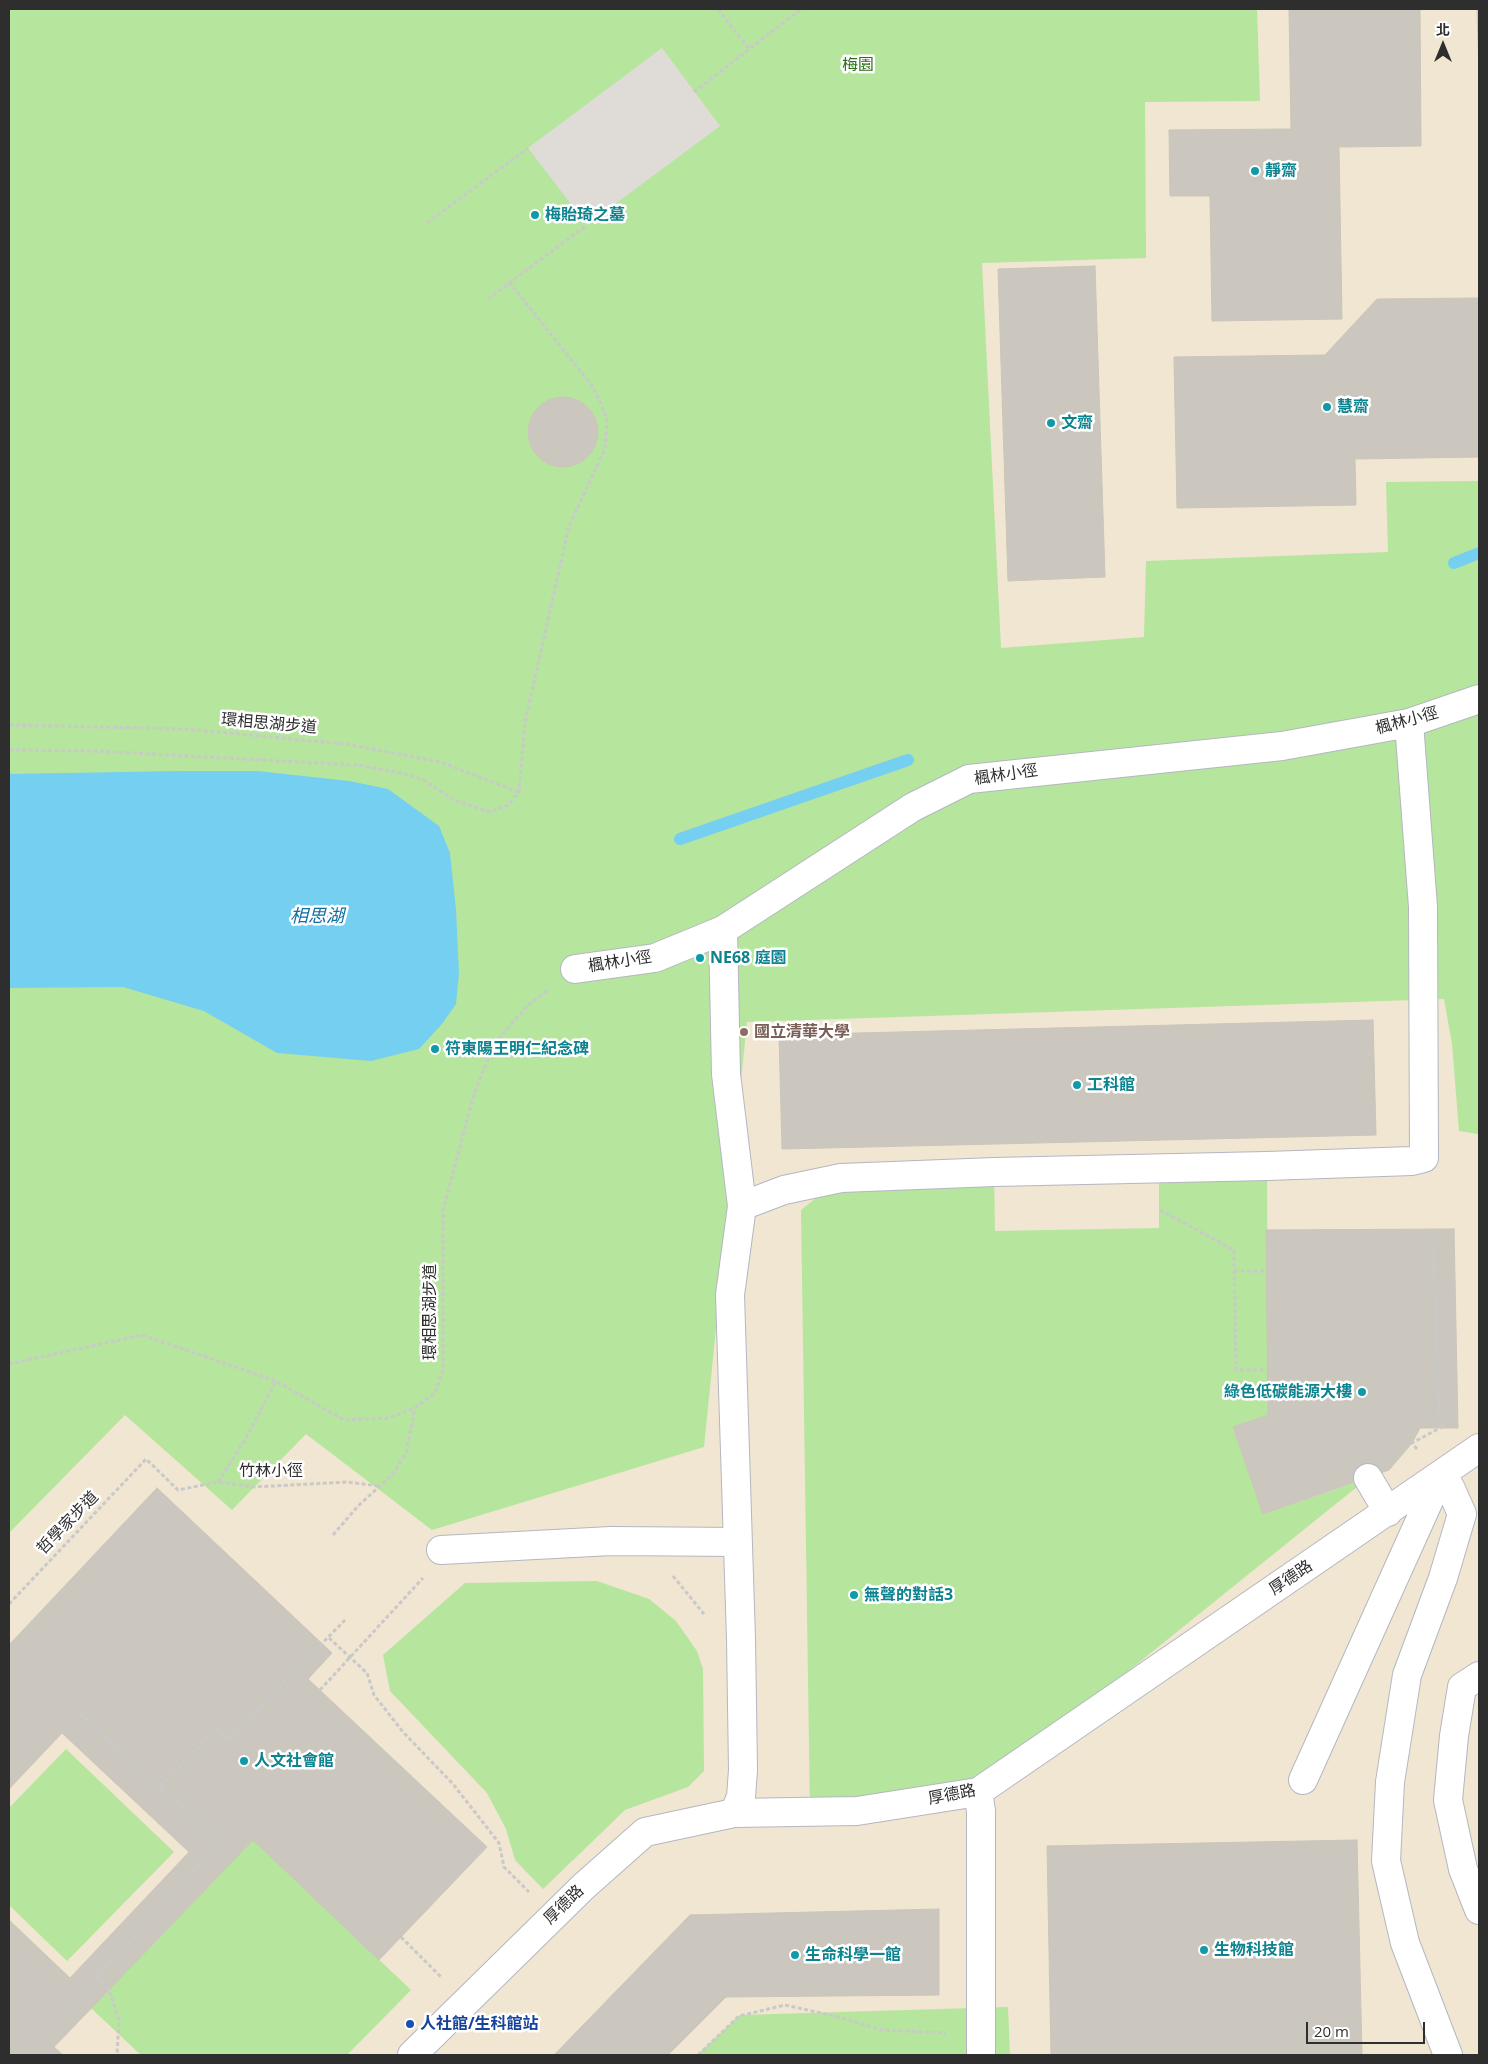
<!DOCTYPE html>
<html>
<head>
<meta charset="utf-8">
<style>
  body { margin:0 }
  #map { position:relative; width:1488px; height:2064px; overflow:hidden; background:#efe9e1; font-family:"Open Sans","Noto Sans TC",sans-serif }
  canvas { display:block }
  .frame { position:absolute; inset:0; border:10px solid #2e2e2e; pointer-events:none }
  .north { position:absolute; left:1418px; top:20px; width:50px; height:50px; -webkit-text-stroke:4px #fff; paint-order:stroke; rotate:0deg; font-size:14px; font-weight:700; line-height:20px; text-align:center; color:#2e2e2e }
  .north::after { content:''; display:block; margin:auto; width:18px; height:22px; background:#2e2e2e; clip-path:polygon(50% 0,100% 100%,50% 72%,0 100%) }
  .scale { position:absolute; left:1306px; top:2022px; width:119px; height:22px; box-sizing:border-box; border:2px solid #2e2e2e; border-top:0; padding-left:6px; font-size:15px; line-height:18px; white-space:nowrap; color:#2e2e2e; -webkit-text-stroke:4px #fff; paint-order:stroke }
</style>
</head>
<body>
<div id="map">
<canvas width="1488" height="2064"></canvas>
<div class="frame"></div>
<div class="north">北</div>
<div class="scale">20 m</div>
</div>
<script>
const ctx = document.querySelector('canvas').getContext('2d');
ctx.lineJoin = 'round';
function paint(path, color) {
  ctx.fillStyle = color;
  ctx.fill(path, 'evenodd');
}
function toPath(rows) {
  const path = new Path2D();
  for (const r of rows) {
    if (r.length === 3) {
      path.moveTo(r[0] + r[2], r[1]);
      path.arc(r[0], r[1], r[2], 0, 2 * Math.PI);
      continue;
    }
    path.moveTo(r[0], r[1]);
    for (let i = 2; i < r.length; i += 2) path.lineTo(r[i], r[i + 1]);
  }
  return path;
}
function stroke(path, color, width, dash) {
  ctx.strokeStyle = color;
  ctx.lineWidth = width;
  ctx.lineCap = dash ? 'butt' : 'round';
  ctx.setLineDash(dash || []);
  ctx.stroke(path);
}
function drawText(font, color, halo, rows, align = 'center') {
  ctx.font = font + ' "Open Sans","Noto Sans TC",sans-serif';
  ctx.lineWidth = 5;
  ctx.setLineDash([]);
  ctx.textBaseline = 'middle';
  ctx.strokeStyle = halo;
  ctx.fillStyle = color;
  for (const [text, x, y, turn = 0] of rows) {
    ctx.save();
    ctx.translate(x, y);
    ctx.rotate((+turn || 0) * Math.PI / 180);
    ctx.textAlign = isNaN(turn) ? turn : align;
    if (halo) ctx.strokeText(text, 0, 0);
    ctx.fillText(text, 0, 0);
    ctx.restore();
  }
}
paint(toPath([
  [9,9,1479,9,1479,2055,9,2055]
]), '#f0e6d1');
paint(toPath([
  [9,9,1257,9,1260,101,1145,102,1146,258,982,263,1001,648,1144,637,1146,561,1388,552,1386,482,1479,481,1479,1138,1478,1134,1459,1131,1452,1044,1444,999,747,1022,704,1447,432,1530,306,1434,232,1510,125,1415,9,1533],
  [1267,1166,1268,1415,1233,1427,1264,1514,1368,1478,978,1792,810,1812,801,1210,841,1178,994,1172,995,1231,1159,1228,1159,1169],
  [597,1581,649,1599,676,1621,697,1651,703,1669,704,1771,688,1787,625,1810,543,1889,515,1860,506,1829,487,1793,390,1691,383,1655,465,1583],
  [66,1749,174,1852,67,1961,9,1905,9,1808],
  [253,1840,411,1990,347,2055,141,2055,91,2008],
  [1008,2007,1010,2055,697,2055,740,2015]
]), '#b6e59e');
paint(toPath([
  [662,48,720,126,587,225,528,148]
]), '#dfdcd8');
paint(toPath([
  [181,771,257,771,349,781,388,789,439,826,450,853,456,910,459,973,456,1004,442,1024,419,1049,371,1061,277,1053,204,1011,123,987,9,988,9,774]
]), '#75cff0');
stroke(toPath([
  [1454,563,1479,553],
  [680,839,908,760]
]), '#75cff0', 12);
const building = toPath([
  [1289,9,1420,9,1421,146,1339,147,1342,319,1212,321,1210,196,1170,196,1169,130,1291,129,1289,9],
  [1477,9,1479,9,1479,71,1477,9],
  [1095,266,1105,577,1008,581,998,269,1095,266],
  [1479,298,1479,457,1355,459,1356,505,1177,508,1174,357,1325,355,1377,299,1479,298],
  [563,432,35],
  [1373,1020,1376,1135,782,1149,779,1035,1373,1020],
  [1454,1229,1458,1428,1420,1428,1412,1443,1389,1470,1263,1514,1233,1427,1268,1415,1266,1230,1454,1229],
  [157,1488,332,1653,308,1679,487,1847,379,1960,253,1840,54,2047,63,2055,9,2055,9,1920,70,1978,189,1852,62,1733,9,1789,9,1645,157,1488],
  [1357,1840,1362,2055,1051,2055,1047,1846,1357,1840],
  [939,1909,939,1995,726,1997,668,2055,554,2055,690,1915,939,1909]
]);
paint(building, '#cbc7bf');
stroke(building, '#cbc5ba', 1);
const minor = toPath([
  [723,930,726,1074,742,1206,730,1295,741,1639,743,1770,741,1797,734,1813],
  [575,969,655,958,723,930,913,807,969,779,1282,746,1409,723,1479,699],
  [742,1206,784,1190,841,1178,994,1172,1267,1166,1412,1161,1424,1158,1423,907,1409,723],
  [1368,1478,1388,1512],
  [441,1550,611,1541,738,1542],
  [1479,1676,1462,1687,1454,1736,1448,1800,1463,1869,1479,1910],
  [1303,1780,1440,1476,1450,1487,1462,1514,1443,1578,1407,1675,1390,1782,1386,1861,1405,1943,1448,2055],
  [978,1792,981,1811,981,2055],
  [412,2055,583,1887,645,1832,734,1813,857,1811,978,1792,1479,1448]
]);
stroke(minor, '#b4b7c1', 30);
stroke(toPath([
  [718,9,749,49],
  [694,92,801,9],
  [427,223,528,148],
  [488,299,587,225],
  [9,725,185,729,346,744,440,762,519,792],
  [9,750,94,751,356,765,402,773,424,780,454,800,490,812,508,805,519,792,525,722,569,526,605,449,607,418,593,387,509,282],
  [1160,1210,1234,1250,1236,1370,1267,1370],
  [1234,1271,1267,1271],
  [9,1364,142,1335,276,1381,344,1420,388,1418,415,1408,435,1393,443,1370,443,1210,474,1094,494,1044,528,1005,548,990],
  [1417,1449,1412,1443,1440,1428,1432,1230],
  [218,1482,246,1438,276,1381],
  [333,1535,358,1506,392,1475,406,1453,415,1408],
  [673,1576,704,1614],
  [9,1604,146,1459,178,1490,218,1482,254,1487,347,1482,379,1486],
  [329,1638,367,1673,374,1695,403,1732,453,1784,499,1843,504,1867,529,1892],
  [320,1690,423,1578],
  [160,1786,217,1729,227,1740,345,1620],
  [401,1937,442,1978],
  [97,1977,109,1990,119,2020,117,2055],
  [66,2011,221,1842,77,1711],
  [698,2055,739,2016,785,2005,839,2017,881,2030,946,2033]
]), '#c9c9c9', 3, [4, 2.5]);
stroke(minor, '#fff', 28);
for (const [x, y, r, color] of [
  [1255,171,5,"#0f9aa8"],
  [535,215,5,"#0f9aa8"],
  [1327,407,5,"#0f9aa8"],
  [1051,423,5,"#0f9aa8"],
  [700,958,5,"#0f9aa8"],
  [744,1032,5,"#8d6e63"],
  [435,1049,5,"#0f9aa8"],
  [1077,1085,5,"#0f9aa8"],
  [1362,1392,5,"#0f9aa8"],
  [854,1595,5,"#0f9aa8"],
  [244,1761,5,"#0f9aa8"],
  [1204,1950,5,"#0f9aa8"],
  [795,1955,5,"#0f9aa8"],
  [410,2024,5,"#1a4fb4"]
]) {
  const dot = new Path2D();
  dot.arc(x, y, r, 0, 2 * Math.PI);
  ctx.fillStyle = color;
  ctx.fill(dot);
  stroke(dot, '#fff', 2);
}
drawText('16px', '#2c6e1b', '#fff', [
  ["梅園",858,65]
]);
drawText('bold 16px', '#0d838f', '#fff', [
  ["靜齋",1265,171],
  ["梅貽琦之墓",545,215],
  ["慧齋",1337,407],
  ["文齋",1061,423],
  ["NE68 庭園",710,958],
  ["符東陽王明仁紀念碑",445,1049],
  ["工科館",1087,1085],
  ["綠色低碳能源大樓",1352,1392,"right"],
  ["無聲的對話3",864,1595],
  ["人文社會館",254,1761],
  ["生物科技館",1214,1950],
  ["生命科學一館",805,1955]
], 'left');
drawText('16px', '#2e2e2e', '#fff', [
  ["楓林小徑",1407,721,-15],
  ["環相思湖步道",269,724,5],
  ["楓林小徑",1006,775,-8],
  ["楓林小徑",620,962,-9],
  ["環相思湖步道",430,1312,-90],
  ["竹林小徑",271,1471],
  ["哲學家步道",68,1523,-46],
  ["厚德路",1291,1578,-34],
  ["厚德路",952,1795,-11],
  ["厚德路",564,1905,-44]
]);
drawText('bold 16px', '#785e54', '#fff', [
  ["國立清華大學",754,1032]
], 'left');
drawText('bold 16px', '#164399', '#fff', [
  ["人社館/生科館站",420,2024]
], 'left');
drawText('italic 18px', '#0d6fa3', '#fff', [
  ["相思湖",317,917]
]);
</script>
</body>
</html>
